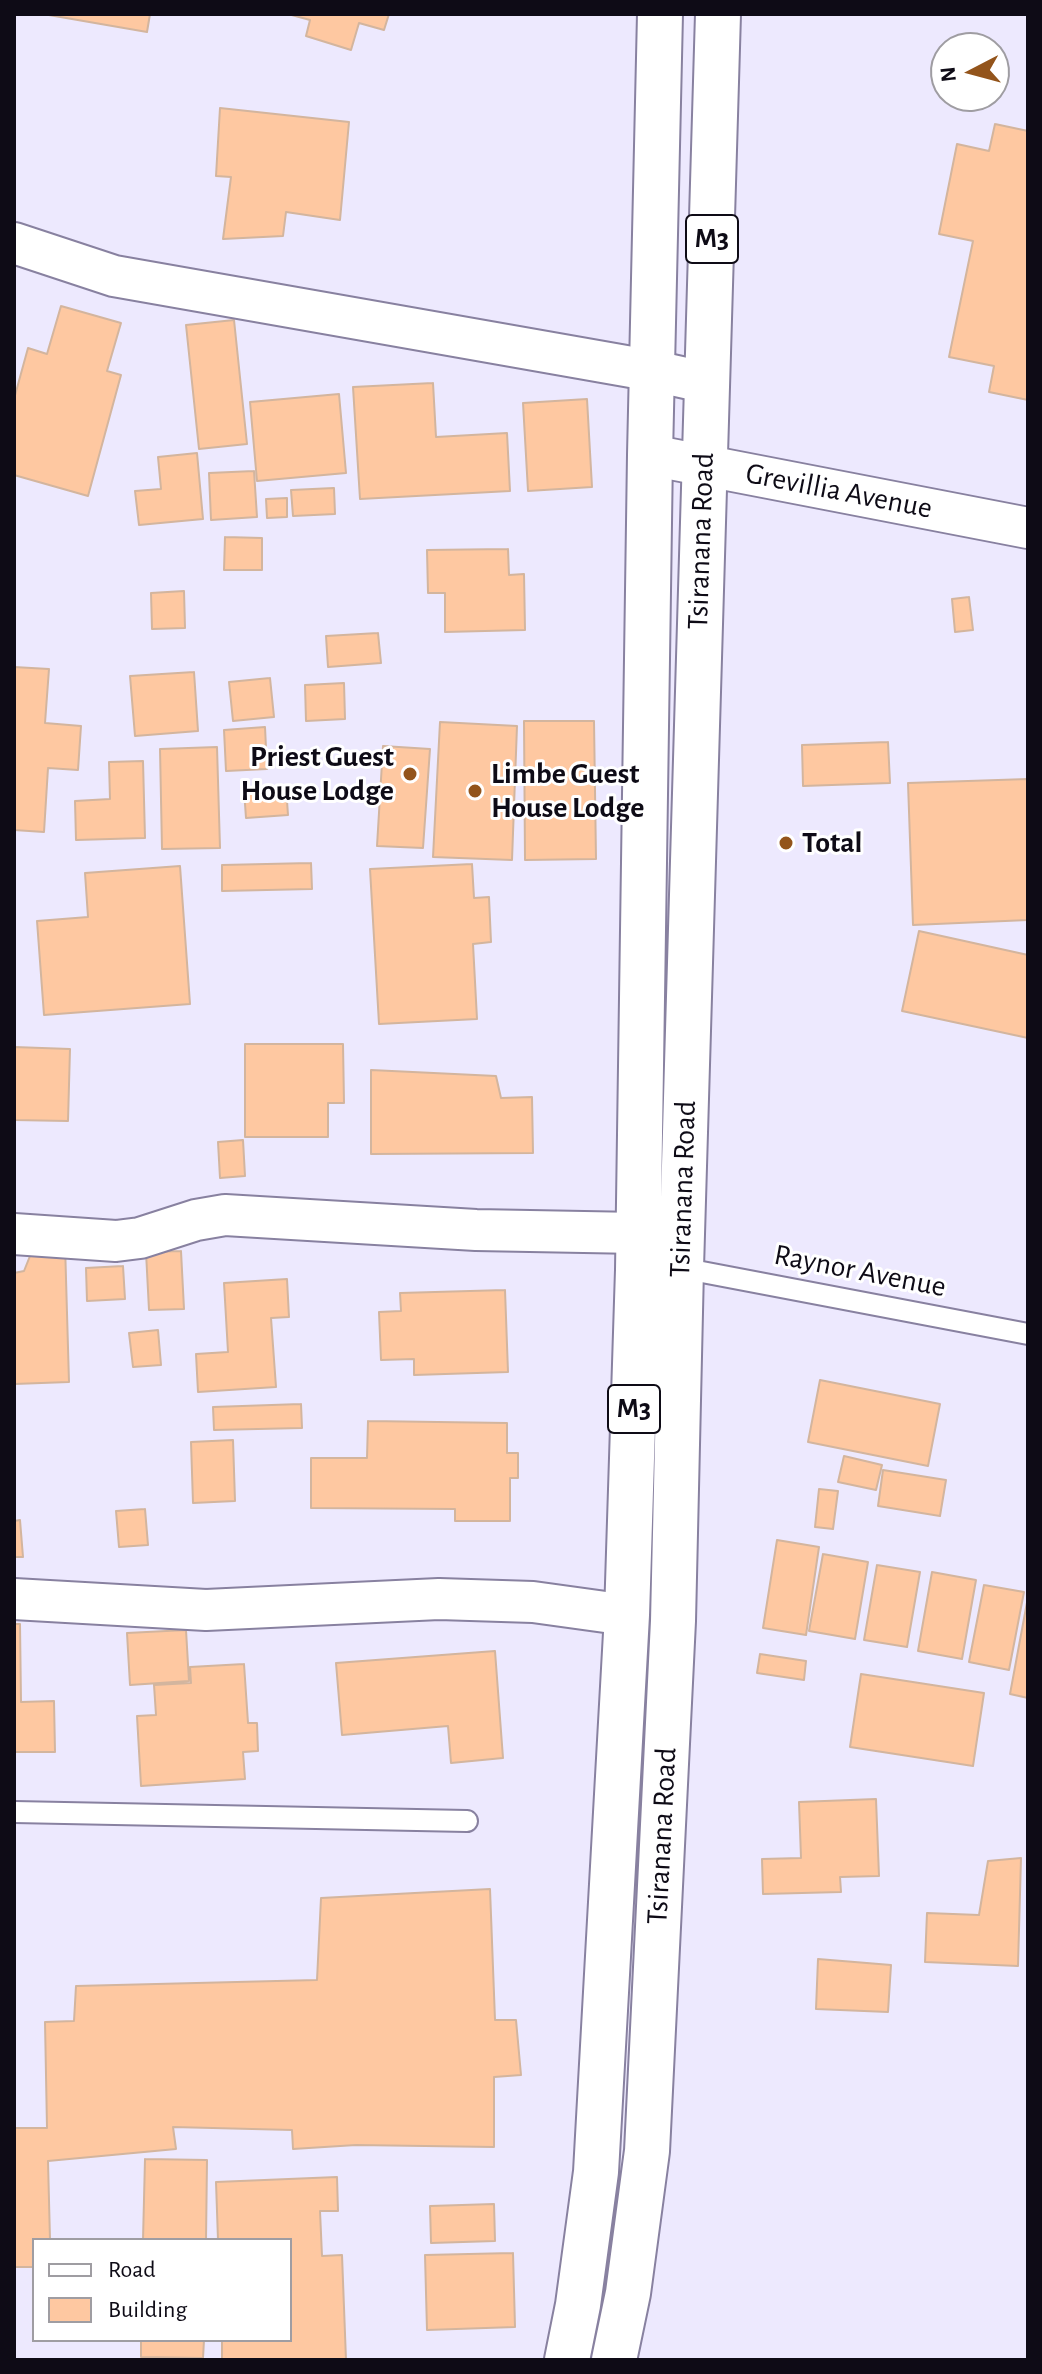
<!DOCTYPE html>
<html>
<head>
<meta charset="utf-8">
<style>
  body { margin:0 }
  #map { position:relative; width:1042px; height:2374px; overflow:hidden; background:#ede9fe; font-family:"Alegreya Sans",sans-serif }
  canvas { display:block }
  .frame { position:absolute; inset:0; border:16px solid #0e0b16; pointer-events:none }
  .legend { position:absolute; left:32px; top:2238px; width:260px; height:104px; box-sizing:border-box; background:#fff; border:2px solid #9f9da2; margin:0; padding:10px 14px; list-style:none; font-size:24px; color:#0e0b16 }
  .legend li { display:flex; align-items:center; gap:16px; height:40px }
  .legend b { width:40px; border:2px solid #9f9da2 }
  .north { position:absolute; left:930px; top:32px; width:80px; height:80px; box-sizing:border-box; background:#fff; border:2px solid #9f9da2; border-radius:50%; rotate:264deg; font-size:22px; font-weight:700; line-height:32px; text-align:center; color:#0e0b16 }
  .north::after { content:''; display:block; margin:auto; width:28px; height:36px; background:#93541b; clip-path:polygon(50% 0,100% 100%,50% 72%,0 100%) }
</style>
</head>
<body>
<div id="map">
<canvas width="1042" height="2374"></canvas>
<div class="frame"></div>
<ul class="legend">
<li><b style="height:10px;background:#fff"></b>Road</li>
<li><b style="height:22px;background:#fec8a1"></b>Building</li>
</ul>
<div class="north">N</div>
</div>
<script>
const ctx = document.querySelector('canvas').getContext('2d');
ctx.lineJoin = 'round';
function paint(path, color) {
  ctx.fillStyle = color;
  ctx.fill(path, 'evenodd');
}
function toPath(rows) {
  const path = new Path2D();
  for (const r of rows) {
    path.moveTo(r[0], r[1]);
    for (let i = 2; i < r.length; i += 2) path.lineTo(r[i], r[i + 1]);
  }
  return path;
}
function stroke(path, color, width, dash) {
  ctx.strokeStyle = color;
  ctx.lineWidth = width;
  ctx.lineCap = dash ? 'butt' : 'round';
  ctx.setLineDash(dash || []);
  ctx.stroke(path);
}
function drawText(font, color, halo, rows, align = 'center') {
  ctx.font = font + ' "Alegreya Sans",sans-serif';
  ctx.lineWidth = 6;
  ctx.setLineDash([]);
  ctx.textBaseline = 'middle';
  ctx.strokeStyle = halo;
  ctx.fillStyle = color;
  for (const [text, x, y, turn = 0] of rows) {
    ctx.save();
    ctx.translate(x, y);
    ctx.rotate((+turn || 0) * Math.PI / 180);
    ctx.textAlign = isNaN(turn) ? turn : align;
    if (halo) ctx.strokeText(text, 0, 0);
    ctx.fillText(text, 0, 0);
    ctx.restore();
  }
}
const building = toPath([
  [43,14,150,14,147,32,43,14],
  [288,14,389,14,384,30,359,23,351,50,306,36,310,20,288,14],
  [220,108,349,122,340,220,286,212,283,236,223,239,231,177,216,176,220,108],
  [995,124,1028,131,1028,400,989,392,994,366,949,357,973,241,939,234,957,144,989,151,995,124],
  [61,306,121,323,107,371,121,375,88,496,14,475,14,399,28,348,47,354,61,306],
  [234,320,247,444,199,449,186,325,234,320],
  [433,383,436,437,507,433,510,491,360,499,353,387,433,383],
  [339,394,346,473,257,481,250,402,339,394],
  [587,399,592,487,528,491,523,403,587,399],
  [197,453,203,519,139,525,135,491,161,489,158,457,197,453],
  [254,471,257,517,211,520,209,473,254,471],
  [334,488,335,514,293,516,291,490,334,488],
  [287,498,287,517,267,518,266,499,287,498],
  [225,537,262,538,262,570,224,570,225,537],
  [508,549,509,575,524,574,525,630,445,632,445,593,428,593,427,550,508,549],
  [184,591,185,628,152,629,151,593,184,591],
  [969,597,973,630,955,632,952,599,969,597],
  [378,633,381,663,328,667,326,636,378,633],
  [14,667,49,669,45,723,81,726,78,770,48,768,44,832,14,830,14,667],
  [194,672,198,731,135,736,130,676,194,672],
  [270,678,274,717,233,721,229,682,270,678],
  [344,683,345,719,306,721,305,685,344,683],
  [524,721,594,721,596,859,525,860,524,721],
  [440,722,517,726,512,860,433,857,440,722],
  [265,727,267,769,226,771,224,730,265,727],
  [888,742,890,783,803,786,802,745,888,742],
  [383,746,430,749,423,848,377,846,383,746],
  [217,747,220,848,162,849,160,749,217,747],
  [143,761,145,838,76,840,75,801,110,799,109,762,143,761],
  [1028,779,1028,920,913,925,908,783,1028,779],
  [286,787,288,815,246,818,244,790,286,787],
  [311,863,312,889,222,891,222,865,311,863],
  [472,864,474,898,489,897,491,942,473,944,477,1019,379,1024,370,869,472,864],
  [180,866,190,1004,44,1015,37,921,88,917,85,873,180,866],
  [919,931,1028,955,1028,1038,902,1011,919,931],
  [245,1044,343,1044,344,1103,328,1103,328,1137,245,1137,245,1044],
  [14,1047,70,1049,68,1121,14,1120,14,1047],
  [371,1070,496,1076,501,1098,532,1097,533,1153,371,1154,371,1070],
  [243,1140,245,1176,220,1178,218,1142,243,1140],
  [65,1244,69,1382,14,1384,14,1273,24,1271,34,1246,65,1244],
  [181,1251,184,1309,149,1310,146,1252,181,1251],
  [123,1266,125,1299,87,1301,86,1268,123,1266],
  [287,1279,289,1317,271,1318,276,1387,198,1392,196,1354,228,1352,224,1283,287,1279],
  [505,1290,508,1372,414,1375,414,1359,381,1360,379,1312,401,1311,400,1293,505,1290],
  [158,1330,161,1365,133,1367,129,1333,158,1330],
  [820,1380,940,1404,928,1466,808,1442,820,1380],
  [301,1404,302,1428,214,1430,213,1407,301,1404],
  [368,1421,507,1423,507,1453,518,1453,518,1478,510,1478,510,1521,455,1521,455,1509,311,1508,311,1458,367,1458,368,1421],
  [233,1440,235,1501,193,1503,191,1442,233,1440],
  [844,1456,882,1465,876,1490,838,1482,844,1456],
  [883,1470,946,1480,940,1516,878,1506,883,1470],
  [819,1489,838,1491,833,1529,815,1527,819,1489],
  [145,1509,148,1545,119,1547,116,1511,145,1509],
  [20,1520,23,1557,14,1557,14,1521,20,1520],
  [777,1540,819,1547,806,1635,763,1628,777,1540],
  [823,1554,868,1562,855,1639,809,1631,823,1554],
  [877,1565,920,1572,907,1647,864,1640,877,1565],
  [932,1572,976,1580,962,1659,918,1651,932,1572],
  [984,1585,1024,1592,1009,1670,969,1662,984,1585],
  [1028,1597,1028,1698,1010,1694,1028,1597],
  [14,1624,20,1624,21,1702,54,1701,55,1752,14,1752,14,1624],
  [186,1630,189,1681,130,1685,127,1633,186,1630],
  [495,1651,503,1758,451,1763,448,1726,342,1735,336,1663,495,1651],
  [760,1654,806,1661,804,1680,757,1673,760,1654],
  [244,1664,248,1723,257,1723,258,1751,243,1752,245,1779,141,1786,137,1716,156,1715,154,1685,191,1683,190,1667,244,1664],
  [861,1674,984,1693,973,1766,850,1747,861,1674],
  [876,1799,879,1876,840,1877,841,1892,763,1894,762,1859,801,1858,799,1802,876,1799],
  [1021,1858,1018,1966,925,1962,927,1913,979,1915,988,1861,1021,1858],
  [490,1889,495,2020,516,2020,521,2075,494,2077,494,2147,356,2145,293,2149,292,2130,173,2127,176,2149,48,2161,50,2240,34,2240,34,2267,14,2267,14,2128,47,2128,45,2022,74,2021,76,1986,317,1980,321,1898,490,1889],
  [818,1959,891,1965,888,2012,816,2009,818,1959],
  [145,2159,207,2160,206,2240,143,2240,145,2159],
  [337,2177,338,2211,320,2211,322,2256,342,2255,346,2360,222,2360,222,2340,290,2340,290,2240,218,2240,216,2182,337,2177],
  [494,2204,495,2241,431,2243,430,2206,494,2204],
  [513,2253,515,2327,427,2330,425,2255,513,2253],
  [141,2340,204,2340,203,2358,141,2357,141,2340]
]);
paint(building, '#fec8a1');
stroke(building, '#d3b59e', 2);
const lane = toPath([
  [681,1268,1028,1334],
  [14,1812,467,1821]
]);
const street = toPath([
  [14,243,114,276,654,371,708,383],
  [650,455,1028,528],
  [14,1234,116,1241,140,1238,196,1220,225,1215,476,1230,638,1233],
  [14,1599,206,1610,439,1599,533,1602,627,1615]
]);
const highway = toPath([
  [567,2360,578,2305,596,2172,627,1615,638,1270,650,455,660,14],
  [614,2360,628,2293,647,2151,673,1621,681,1268,718,14]
]);
stroke(lane, '#8881a0', 24);
stroke(street, '#8881a0', 44);
stroke(highway, '#8881a0', 48);
stroke(lane, '#fff', 20);
stroke(street, '#fff', 40);
stroke(highway, '#fff', 44);
for (const [x, y, r, color] of [
  [410,774,8,"#93541b"],
  [475,791,8,"#93541b"],
  [786,843,8,"#93541b"]
]) {
  const dot = new Path2D();
  dot.arc(x, y, r, 0, 2 * Math.PI);
  ctx.fillStyle = color;
  ctx.fill(dot);
  stroke(dot, '#fff', 3);
}
for (const [x, y, w] of [
  [712,239,52],
  [634,1409,52]
]) {
  const box = new Path2D();
  box.roundRect(x - w / 2, y - 24, w, 48, 6);
  ctx.fillStyle = '#fff';
  ctx.fill(box);
  stroke(box, '#0e0b16', 2);
}
drawText('bold 28px', '#0e0b16', null, [
  ["M3",712,239],
  ["M3",634,1409]
]);
drawText('30px', '#0e0b16', '#fff', [
  ["Grevillia Avenue",839,491,11],
  ["Tsiranana Road",701,541,-88],
  ["Tsiranana Road",683,1189,-88],
  ["Raynor Avenue",860,1271,11],
  ["Tsiranana Road",662,1836,-87]
]);
drawText('bold 30px', '#0e0b16', '#fff', [
  ["Priest Guest",394,757,"right"],
  ["House Lodge",394,791,"right"],
  ["Limbe Guest",491,774],
  ["House Lodge",491,808],
  ["Total",802,843]
], 'left');
</script>
</body>
</html>
